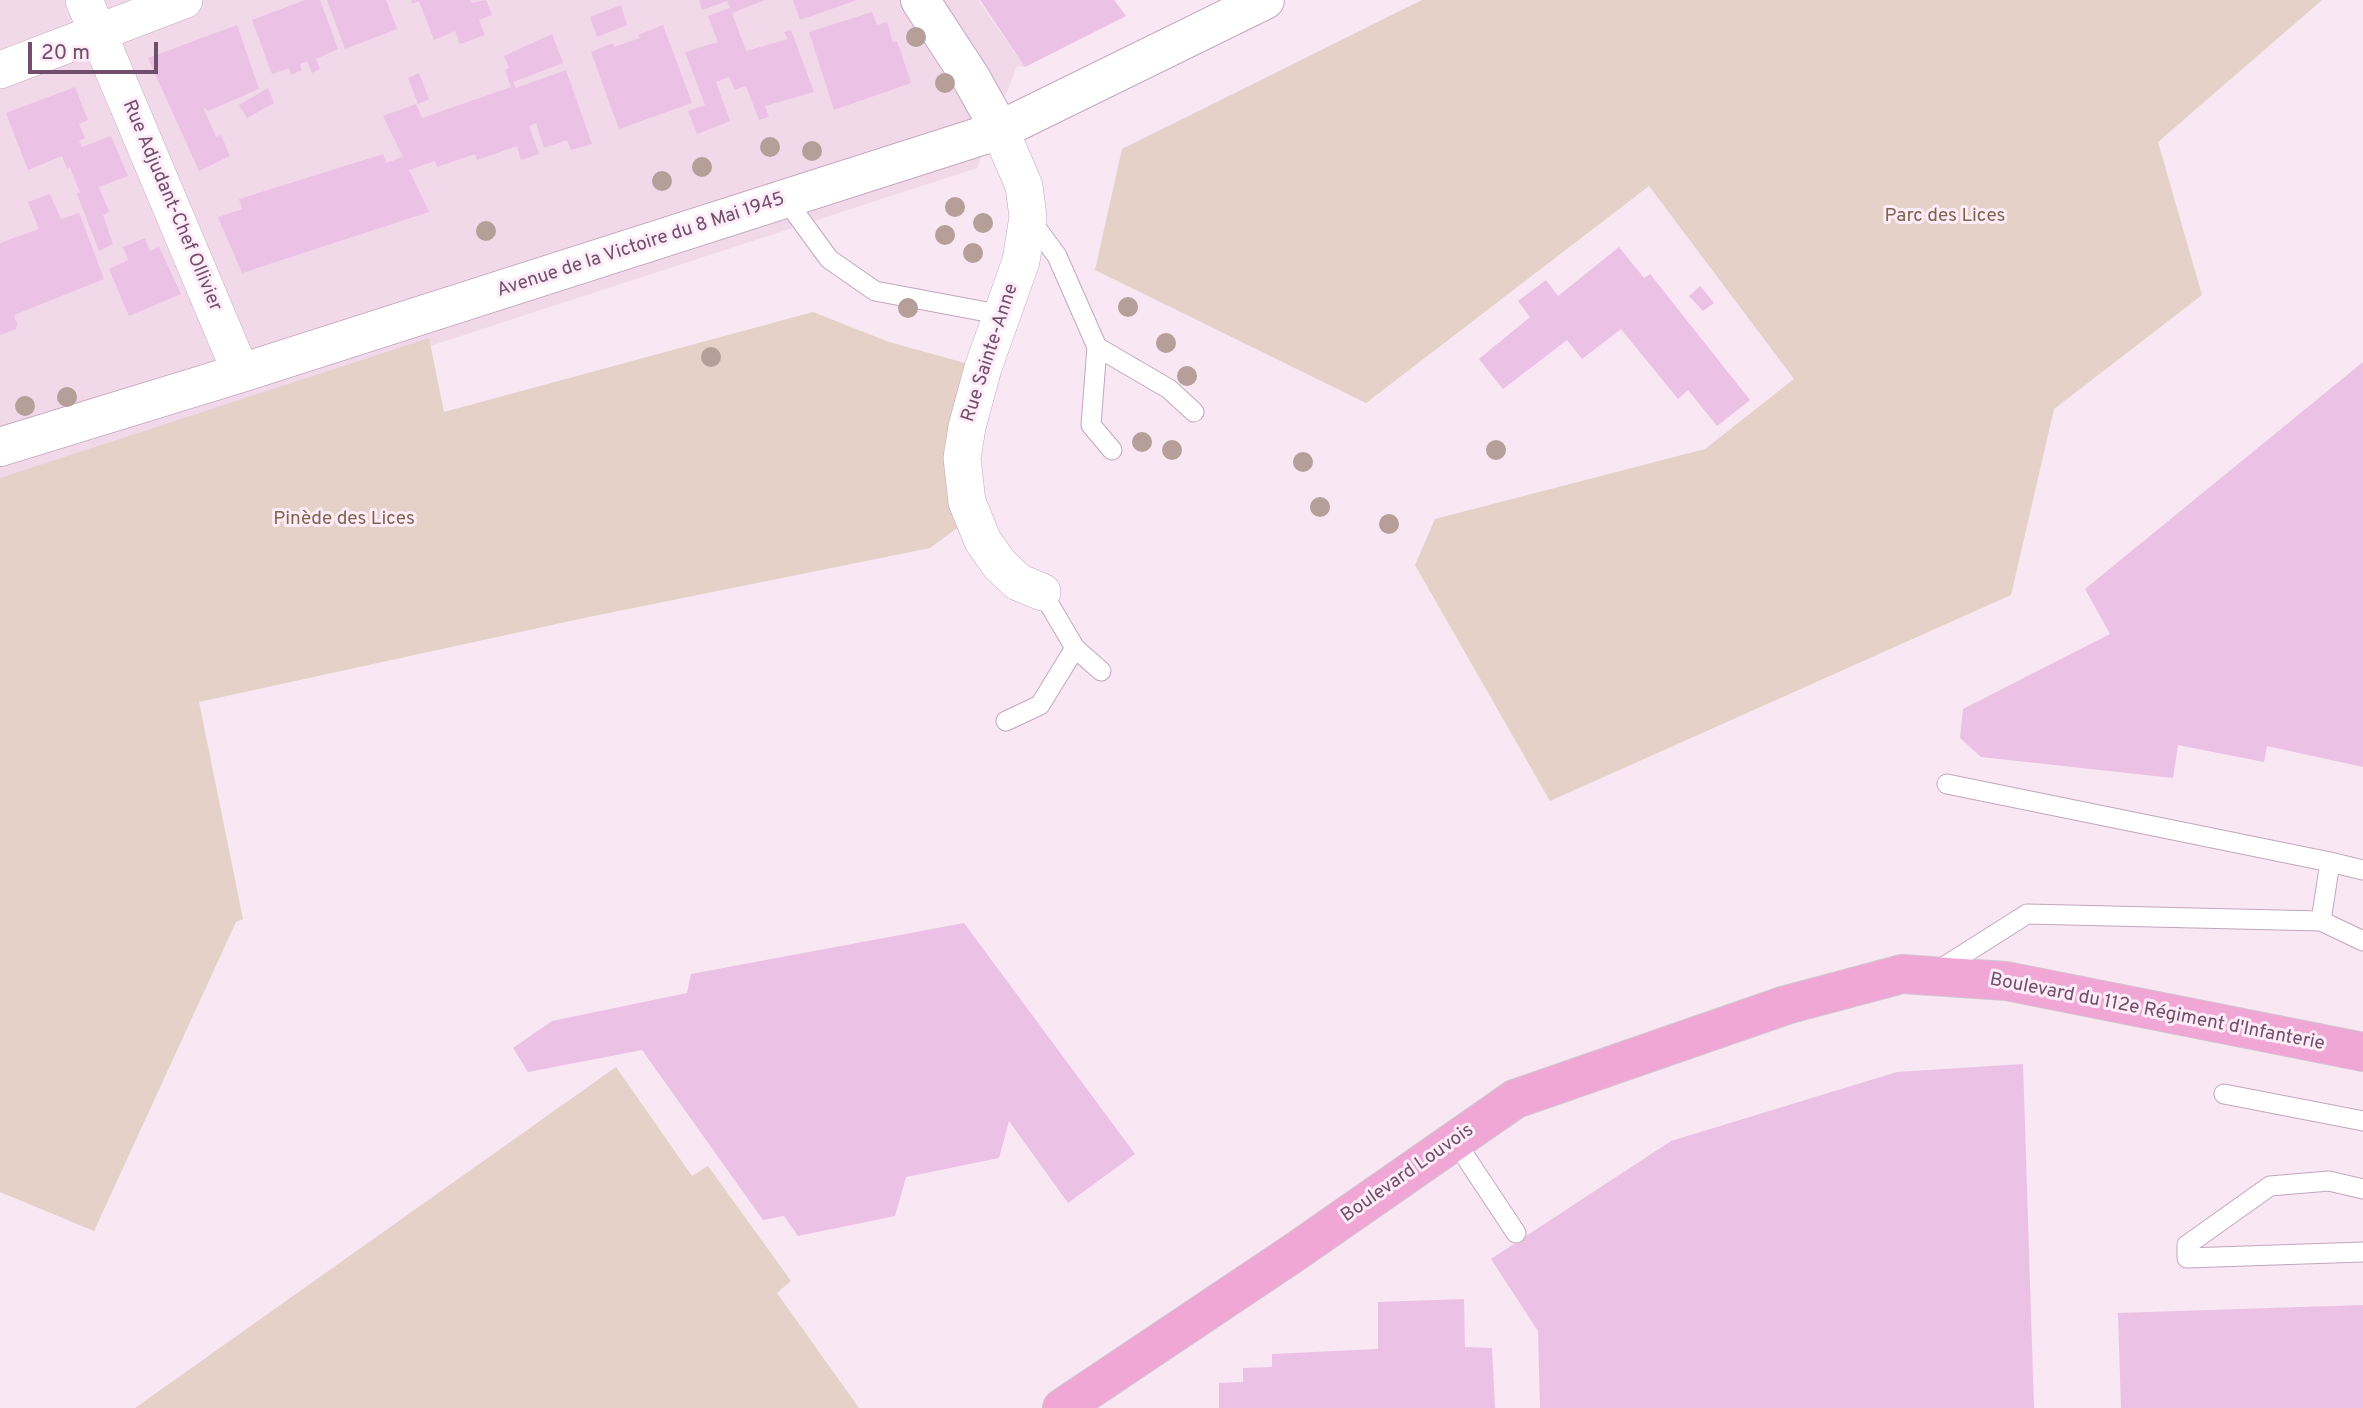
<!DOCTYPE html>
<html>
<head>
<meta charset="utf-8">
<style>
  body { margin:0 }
  #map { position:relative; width:2363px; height:1408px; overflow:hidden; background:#f9e7f3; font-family:Overpass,sans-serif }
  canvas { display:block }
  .scale { position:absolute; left:28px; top:42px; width:130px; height:32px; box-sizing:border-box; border:4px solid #704e6c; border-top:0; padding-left:9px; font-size:21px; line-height:24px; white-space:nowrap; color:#704e6c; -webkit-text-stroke:5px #fdecf7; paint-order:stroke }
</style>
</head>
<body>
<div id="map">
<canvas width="2363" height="1408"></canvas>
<div class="scale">20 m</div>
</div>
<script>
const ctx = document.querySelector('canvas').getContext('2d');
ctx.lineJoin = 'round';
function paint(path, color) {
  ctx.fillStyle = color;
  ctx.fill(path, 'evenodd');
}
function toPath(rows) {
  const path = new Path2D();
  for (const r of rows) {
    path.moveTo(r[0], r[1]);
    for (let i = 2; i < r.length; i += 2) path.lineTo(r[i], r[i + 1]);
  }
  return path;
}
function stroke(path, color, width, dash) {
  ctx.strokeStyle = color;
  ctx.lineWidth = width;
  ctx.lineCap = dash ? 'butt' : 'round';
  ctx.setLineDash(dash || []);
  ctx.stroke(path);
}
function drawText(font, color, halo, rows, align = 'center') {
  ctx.font = font + ' Overpass,sans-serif';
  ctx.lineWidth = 6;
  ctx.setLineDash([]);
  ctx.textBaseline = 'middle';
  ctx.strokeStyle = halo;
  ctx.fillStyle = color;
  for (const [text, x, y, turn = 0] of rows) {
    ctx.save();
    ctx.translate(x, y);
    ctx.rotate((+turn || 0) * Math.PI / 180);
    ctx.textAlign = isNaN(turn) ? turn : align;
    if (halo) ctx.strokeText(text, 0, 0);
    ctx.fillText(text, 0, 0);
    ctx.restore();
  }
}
paint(toPath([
  [0,0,978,0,1025,67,1017,66,977,168,0,486]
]), '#f2d9ea');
paint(toPath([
  [1422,0,2322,0,2158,142,2202,295,2054,409,2011,595,1550,801,1415,565,1435,519,1705,449,1794,379,1649,186,1366,403,1095,270,1122,149],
  [813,312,889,342,983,368,972,517,930,548,584,618,199,702,243,919,236,922,94,1231,0,1192,0,478,429,338,444,412],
  [616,1067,692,1176,708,1166,791,1281,777,1293,859,1408,135,1408]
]), '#e5d1c7');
paint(toPath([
  [305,0,320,0,338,49,316,59,320,69,312,73,307,61,300,64,302,70,291,75,289,68,272,74,252,20],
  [327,0,386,0,397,29,345,49],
  [411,0,471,0,472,3,486,0,492,15,479,20,485,35,460,44,455,31,434,40,419,1,412,4],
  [699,0,765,0,732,13,746,51,788,39,784,32,791,30,814,92,765,106,769,117,759,120,746,86,735,90,729,77,716,82,730,121,697,134,688,111,705,105,685,52,718,42,708,16,730,8,727,1,702,10],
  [793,0,857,0,800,20],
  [980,0,1114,0,1126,16,1025,67],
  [621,5,627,25,597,37,590,17],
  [872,12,877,25,887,22,893,42,897,41,911,83,834,110,809,32],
  [237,25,259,89,208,111,203,107,216,137,221,135,230,156,199,171,148,58],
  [663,25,692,103,619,129,591,52,613,43,614,47,640,38,638,35],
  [552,34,563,63,513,82,516,88,566,70,592,144,571,150,567,140,544,148,536,123,529,126,539,154,521,160,517,146,477,160,475,154,437,167,435,161,409,170,429,212,242,273,218,217,242,209,239,199,383,154,386,163,403,157,383,116,416,104,422,118,511,87,505,70,509,68,504,56],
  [419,73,429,99,418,104,408,78],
  [75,87,88,120,79,124,85,138,79,141,82,147,111,136,128,176,99,187,109,212,103,215,113,244,99,251,77,194,80,192,70,167,67,169,62,156,28,170,6,113],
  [268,88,274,103,247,118,239,105],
  [50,194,61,219,79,213,104,279,14,315,17,324,16,329,0,335,0,243,39,229,28,202],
  [145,238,150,251,159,247,181,294,129,316,109,269,128,260,123,247],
  [1619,247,1644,278,1650,274,1750,400,1717,426,1688,390,1678,399,1621,329,1582,359,1567,340,1503,389,1479,359,1530,317,1518,301,1546,280,1558,296],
  [1700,286,1714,303,1703,311,1689,296],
  [2363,362,2363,767,2267,746,2264,762,2178,745,2173,778,1981,757,1960,738,1963,709,2110,634,2085,589],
  [964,923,1135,1154,1068,1203,1009,1121,999,1158,906,1177,895,1216,798,1236,784,1216,763,1220,642,1050,528,1072,513,1048,552,1021,687,993,691,974],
  [2023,1064,2034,1408,1540,1408,1538,1331,1491,1259,1671,1141,1897,1072],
  [1464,1299,1465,1347,1492,1348,1495,1408,1219,1408,1219,1383,1243,1382,1243,1368,1272,1367,1272,1354,1378,1349,1378,1302],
  [2363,1305,2363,1408,2121,1408,2118,1313]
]), '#ebc1e6');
const lane = toPath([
  [786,200,829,259,875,291,1003,315],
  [1029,218,1057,256,1097,347,1091,425,1112,450],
  [1097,347,1169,389,1194,412],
  [1075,648,1101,671],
  [1006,721,1040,705,1075,648,1042,592],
  [1947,784,2330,862,2321,921],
  [2330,862,2363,870],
  [1934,973,2027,914,2321,921,2363,941],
  [2224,1094,2363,1121],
  [1455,1141,1516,1233],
  [2363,1189,2329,1181,2270,1186,2187,1245,2187,1258,2363,1252]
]);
const street = toPath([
  [84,0,241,373],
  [0,70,184,0],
  [1000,130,1024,186,1028,217,1021,261,983,368,967,427,962,458,967,502,983,541,1000,565,1018,582,1042,592]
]);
const secondary = toPath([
  [920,0,971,78,1000,130],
  [0,447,241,373,1000,130,1265,0]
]);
const primary = toPath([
  [1062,1408,1295,1252,1515,1099,1786,1005,1902,974,2006,981,2363,1052]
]);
stroke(lane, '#c2a6bd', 21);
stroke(street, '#c2a6bd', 38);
stroke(secondary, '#c5a5c0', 40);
stroke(primary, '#d1c6d0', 40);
stroke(lane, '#fff', 19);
stroke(street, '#fff', 37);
stroke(secondary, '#fff', 38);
stroke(primary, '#f0a7d5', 38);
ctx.fillStyle = '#b69f98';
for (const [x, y] of [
  [916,37],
  [945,83],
  [770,147],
  [812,151],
  [702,167],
  [662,181],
  [955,207],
  [983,223],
  [486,231],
  [945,235],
  [973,253],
  [1128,307],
  [908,308],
  [1166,343],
  [711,357],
  [1187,376],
  [67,397],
  [25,406],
  [1142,442],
  [1172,450],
  [1496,450],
  [1303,462],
  [1320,507],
  [1389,524]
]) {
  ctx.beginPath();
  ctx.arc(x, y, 10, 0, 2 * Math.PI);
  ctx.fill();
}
drawText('19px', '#704e6c', '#fdecf7', [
  ["Rue Adjudant-Chef Ollivier",171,206,67],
  ["Avenue de la Victoire du 8 Mai 1945",641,246,-18],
  ["Rue Sainte-Anne",991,353,-72],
  ["Boulevard du 112e Régiment d'Infanterie",2157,1013,11],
  ["Boulevard Louvois",1408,1174,-35]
]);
drawText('19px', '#7f644e', '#fdecf7', [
  ["Parc des Lices",1945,217],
  ["Pinède des Lices",344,520]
]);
</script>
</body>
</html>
